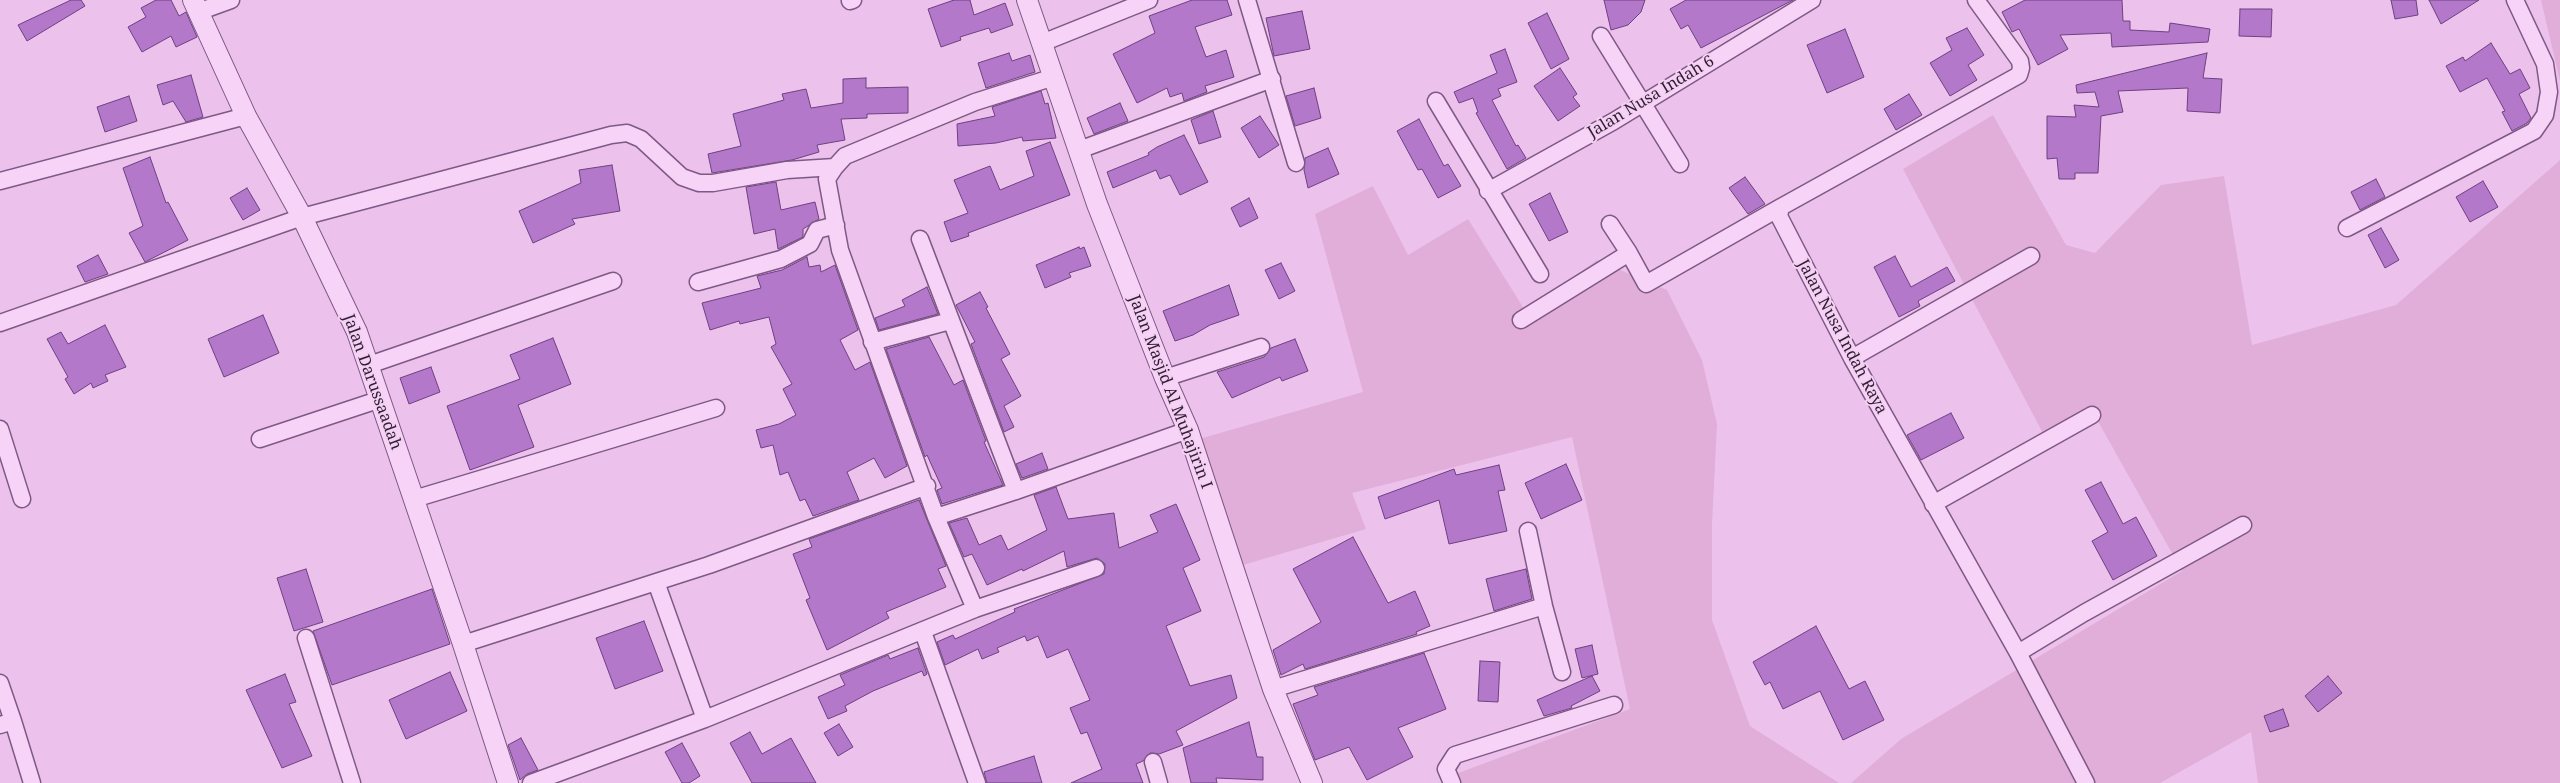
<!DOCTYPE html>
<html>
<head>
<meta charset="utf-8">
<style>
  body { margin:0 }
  canvas { display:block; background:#ecc1ec }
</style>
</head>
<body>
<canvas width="2560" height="783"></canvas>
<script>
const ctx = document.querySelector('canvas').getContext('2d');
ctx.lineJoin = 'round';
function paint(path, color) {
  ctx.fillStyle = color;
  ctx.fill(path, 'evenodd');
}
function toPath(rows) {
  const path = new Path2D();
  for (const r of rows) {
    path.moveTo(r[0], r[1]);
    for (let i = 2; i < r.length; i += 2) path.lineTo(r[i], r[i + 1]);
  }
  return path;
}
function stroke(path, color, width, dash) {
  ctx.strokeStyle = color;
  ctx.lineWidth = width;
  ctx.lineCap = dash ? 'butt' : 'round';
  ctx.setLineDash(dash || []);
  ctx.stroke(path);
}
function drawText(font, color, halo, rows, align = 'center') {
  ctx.font = font + ' "Noto Serif",serif';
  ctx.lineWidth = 4;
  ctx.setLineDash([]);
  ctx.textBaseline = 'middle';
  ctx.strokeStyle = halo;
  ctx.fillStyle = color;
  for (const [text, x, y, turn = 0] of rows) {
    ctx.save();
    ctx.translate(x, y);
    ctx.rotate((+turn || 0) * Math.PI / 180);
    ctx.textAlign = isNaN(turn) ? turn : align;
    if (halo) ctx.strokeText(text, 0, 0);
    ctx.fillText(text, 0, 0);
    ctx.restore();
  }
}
paint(toPath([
  [2541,0,2560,0,2560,81],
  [1993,115,2066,245,2095,253,2161,185,2224,176,2252,345,2396,305,2560,160,2560,783,2258,783,2251,732,2160,783,1851,783,1901,739,2182,571,2091,409,2045,437,1903,169],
  [1373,186,1408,255,1468,219,1526,312,1597,260,1667,290,1702,360,1717,424,1712,525,1712,620,1750,726,1839,783,1446,783,1445,778,1630,709,1572,437,1352,493,1366,529,1236,567,1199,439,1363,392,1315,214]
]), '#e1aeda');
const building = toPath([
  [71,0,81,0,85,6,27,41,18,25,71,0],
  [156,0,171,0,179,16,186,12,197,37,176,47,171,36,142,52,128,27,146,17,141,8,156,0],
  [954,0,970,0,974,15,1005,3,1013,25,991,33,989,28,960,37,961,40,941,47,928,9,954,0],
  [1192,0,1227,0,1232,15,1195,27,1206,57,1226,50,1234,77,1205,86,1207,92,1184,101,1182,93,1170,97,1167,88,1137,103,1113,54,1155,33,1149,16,1192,0],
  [1604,0,1645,0,1641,12,1628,25,1611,30,1604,0],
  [1686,0,1793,0,1701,48,1688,25,1681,29,1670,9,1686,0],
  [2025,0,2122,0,2123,21,2130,21,2130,30,2169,32,2170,23,2210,29,2208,42,2112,47,2111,33,2060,35,2068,49,2038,65,2019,29,2012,32,2002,12,2025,0],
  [2391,0,2416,0,2418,15,2395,19,2391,0],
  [2429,0,2479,0,2441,24,2429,0],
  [2240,9,2272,9,2271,37,2239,36,2240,9],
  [1302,11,1310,49,1274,56,1266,18,1302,11],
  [1547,13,1569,59,1551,69,1528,23,1547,13],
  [1967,28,1984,55,1968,65,1977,80,1950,96,1930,63,1952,50,1946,38,1967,28],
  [1845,29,1864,77,1827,93,1807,45,1845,29],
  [2491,43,2510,74,2520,69,2530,88,2519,94,2531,118,2527,123,2512,131,2502,112,2505,111,2487,78,2460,92,2446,66,2463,57,2465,61,2491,43],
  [1505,49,1517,82,1498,89,1501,96,1492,100,1516,146,1518,145,1526,158,1507,169,1476,113,1478,112,1473,98,1459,103,1454,92,1497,73,1490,55,1505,49],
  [1009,53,1012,61,1030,55,1035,72,986,88,978,63,1009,53],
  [2207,53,2203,78,2222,79,2220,113,2187,111,2188,88,2118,91,2123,112,2101,116,2098,173,2075,173,2075,179,2059,179,2057,158,2047,159,2047,116,2076,117,2074,105,2099,107,2095,92,2077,93,2076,85,2207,53],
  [1560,68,1577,94,1573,97,1580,106,1558,121,1534,86,1560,68],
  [191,75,203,117,186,122,173,101,163,105,157,85,191,75],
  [866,78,866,88,908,87,908,113,867,114,867,118,841,119,845,140,817,145,819,152,792,160,712,173,708,154,741,146,733,114,784,100,782,94,806,89,811,108,843,103,843,79,866,78],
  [1314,88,1321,118,1295,126,1286,96,1314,88],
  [1041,91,1045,104,1048,103,1056,138,1023,141,1022,137,996,143,958,146,957,124,995,116,992,107,1041,91],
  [1909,94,1922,115,1896,130,1884,109,1909,94],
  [129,96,137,121,105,132,97,107,129,96],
  [1120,103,1128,121,1094,134,1087,118,1120,103],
  [1213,111,1221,137,1199,144,1191,120,1213,111],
  [1260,116,1279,145,1259,158,1241,128,1260,116],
  [1419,119,1444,166,1448,164,1461,186,1438,198,1422,169,1418,170,1397,131,1419,119],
  [1184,135,1208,182,1180,195,1170,175,1160,179,1156,170,1113,188,1107,172,1149,155,1148,153,1157,147,1184,135],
  [1050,142,1070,195,968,233,969,236,951,242,944,222,968,213,954,180,990,166,1000,190,1034,176,1026,151,1050,142],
  [1328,148,1339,174,1308,188,1304,170,1305,158,1328,148],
  [150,157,166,203,168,202,188,240,145,262,129,233,143,226,123,168,150,157],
  [612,165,620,211,572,219,575,224,533,243,519,211,581,183,579,170,612,165],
  [1745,177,1765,204,1748,214,1729,188,1745,177],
  [2376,179,2385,197,2360,210,2351,192,2376,179],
  [2483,181,2498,207,2470,222,2456,197,2483,181],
  [776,182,781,210,815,202,819,219,803,229,803,237,778,249,775,229,754,234,746,187,776,182],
  [247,188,260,210,243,220,230,198,247,188],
  [1550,193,1568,232,1549,241,1529,204,1550,193],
  [1249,198,1258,218,1240,227,1231,208,1249,198],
  [2381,228,2399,260,2385,268,2368,235,2381,228],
  [1079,247,1080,249,1084,247,1091,266,1069,273,1071,277,1045,288,1036,265,1079,247],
  [98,255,108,274,85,282,77,266,98,255],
  [1895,256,1911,287,1947,267,1955,281,1918,301,1920,306,1899,317,1874,267,1895,256],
  [807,257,809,267,820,265,821,272,835,265,858,330,840,340,855,370,870,362,907,466,885,478,874,458,847,472,859,500,813,516,805,499,800,501,788,472,780,475,773,445,761,448,756,430,779,424,796,415,783,389,792,384,771,347,776,344,769,317,740,324,739,321,710,330,702,303,761,288,757,276,782,270,807,257],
  [1281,263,1295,291,1279,299,1265,270,1281,263],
  [1229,285,1239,315,1210,325,1193,335,1175,341,1163,311,1229,285],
  [927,287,938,314,879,330,875,318,905,306,902,300,927,287],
  [980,292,988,307,986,308,1010,354,1001,359,1021,396,1004,406,1014,427,1004,432,971,344,975,342,956,305,980,292],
  [263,315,279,353,224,377,208,339,263,315],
  [105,325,126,367,105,375,108,381,93,388,91,383,74,394,65,379,68,377,47,339,61,332,68,344,105,325],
  [929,337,954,385,963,380,986,441,984,442,1003,485,942,504,937,490,942,488,927,455,925,457,886,349,929,337],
  [553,338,571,384,518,405,534,447,470,470,447,406,520,379,510,355,553,338],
  [1295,339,1308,371,1282,381,1280,377,1232,398,1217,372,1264,357,1271,348,1295,339],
  [431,367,440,392,409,404,400,378,431,367],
  [1951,413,1964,438,1921,460,1907,435,1951,413],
  [1042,453,1048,469,1022,478,1016,464,1042,453],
  [1566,464,1582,500,1541,519,1525,483,1566,464],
  [1499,465,1505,490,1498,491,1507,531,1449,544,1439,500,1385,519,1378,497,1454,469,1456,475,1499,465],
  [2101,482,2123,524,2136,517,2157,556,2113,580,2092,541,2108,532,2085,490,2101,482],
  [1056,487,1068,519,1114,513,1119,548,1158,532,1150,515,1176,504,1200,560,1183,568,1201,611,1166,626,1190,686,1231,675,1237,698,1176,731,1183,745,1159,754,1150,753,1143,761,1136,764,1143,783,1071,783,1102,769,1087,732,1081,734,1070,708,1090,700,1068,649,1047,658,1038,636,1027,641,1025,636,997,648,999,652,982,659,978,649,945,665,937,642,953,635,955,639,1015,612,1014,609,1104,574,1105,564,1097,558,1067,567,1064,551,1023,571,1022,569,987,585,972,554,964,557,949,523,967,518,979,545,1001,535,1008,550,1047,530,1034,495,1056,487],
  [919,500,946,566,938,569,946,587,886,612,889,618,827,650,806,600,810,598,793,554,812,547,809,539,919,500],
  [1353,537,1388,603,1415,591,1430,626,1416,632,1417,634,1305,669,1303,664,1281,675,1273,650,1321,622,1293,569,1353,537],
  [306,569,323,622,294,631,277,578,306,569],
  [1526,569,1532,599,1494,611,1486,579,1526,569],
  [432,589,450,644,332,685,313,631,432,589],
  [644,621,663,671,615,689,596,638,644,621],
  [1816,626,1849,689,1865,681,1884,720,1843,740,1820,691,1783,709,1770,682,1765,685,1753,662,1816,626],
  [1592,645,1598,674,1582,678,1575,649,1592,645],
  [918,648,927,674,924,676,922,671,873,691,845,706,847,711,828,719,818,697,845,685,840,675,888,655,890,659,918,648],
  [1424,653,1446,709,1398,728,1413,757,1367,780,1349,747,1315,760,1293,704,1318,695,1314,687,1424,653],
  [1480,661,1500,662,1498,702,1478,701,1480,661],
  [450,672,467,711,406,739,389,700,450,672],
  [285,674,296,702,289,704,312,756,282,768,246,690,285,674],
  [1592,676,1600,691,1571,706,1572,708,1544,716,1537,700,1592,676],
  [2328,676,2342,693,2318,712,2305,696,2328,676],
  [2283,709,2289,726,2270,732,2264,716,2283,709],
  [1249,722,1257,757,1263,757,1263,780,1216,778,1217,783,1191,783,1183,748,1249,722],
  [839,724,853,747,838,756,824,733,839,724],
  [750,732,762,754,791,738,816,783,752,783,730,743,750,732],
  [521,738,538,770,527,774,520,780,508,745,521,738],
  [682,743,700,776,689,783,682,783,665,752,682,743],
  [1034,756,1042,783,987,783,984,772,1034,756]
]);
paint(building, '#b378c9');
stroke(building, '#6f4083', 1);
const minor = toPath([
  [1247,0,1296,163],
  [1976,0,2020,61,2021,68,2019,75,1781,207,1779,216,1852,358,2018,653,2086,783],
  [850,1,853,0],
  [198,12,231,0],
  [1601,36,1680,164],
  [1042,43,1149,0],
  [1436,101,1540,274],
  [1079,150,1272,79],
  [0,181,246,116],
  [1488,191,1614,121,1812,0],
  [1610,224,1629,253],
  [2347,228,2534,131,2545,115,2549,92,2545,64,2515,0],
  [920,239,1016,491],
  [698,282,781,259,810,244,817,230,836,225],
  [1521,320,1629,253,1646,284,1781,207],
  [0,323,302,217,611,135,627,133,641,139,682,177,699,183,713,183,787,170,835,167],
  [872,342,950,321],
  [1852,358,2031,256],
  [369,365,613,281],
  [1165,378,1261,347],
  [0,429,22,499],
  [260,439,381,399],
  [414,499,716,408],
  [1933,504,2092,415],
  [936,517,1016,491,1188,430],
  [1528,531,1544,606,1562,672],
  [656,582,705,719],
  [975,609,936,517,840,250,827,179,835,167,845,156,975,102,1054,77],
  [923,632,977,783],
  [306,638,352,783],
  [463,644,709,565,927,486],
  [2018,653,2084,613,2243,525],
  [0,683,13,721],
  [1273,689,1544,606],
  [0,725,13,721,32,783],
  [1153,762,1159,783],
  [531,783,705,719,975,609,1096,568],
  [1452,783,1446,769,1455,755,1614,705]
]);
const tertiary = toPath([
  [193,0,246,116,302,217,357,332,463,644,508,783],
  [1027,0,1097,204,1165,378,1188,430,1273,689,1312,783]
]);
stroke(minor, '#7e5985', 19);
stroke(tertiary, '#7e5985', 22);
stroke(minor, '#f7d3f7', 16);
stroke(tertiary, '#f7d3f7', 20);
drawText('16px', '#301d35', '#f4d0f3', [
  ["Jalan Nusa Indah 6",1651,97,-31],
  ["Jalan Nusa Indah Raya",1842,337,62],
  ["Jalan Darussaadah",372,382,70],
  ["Jalan Masjid Al Muhajirin I",1170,392,69]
]);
</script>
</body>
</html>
